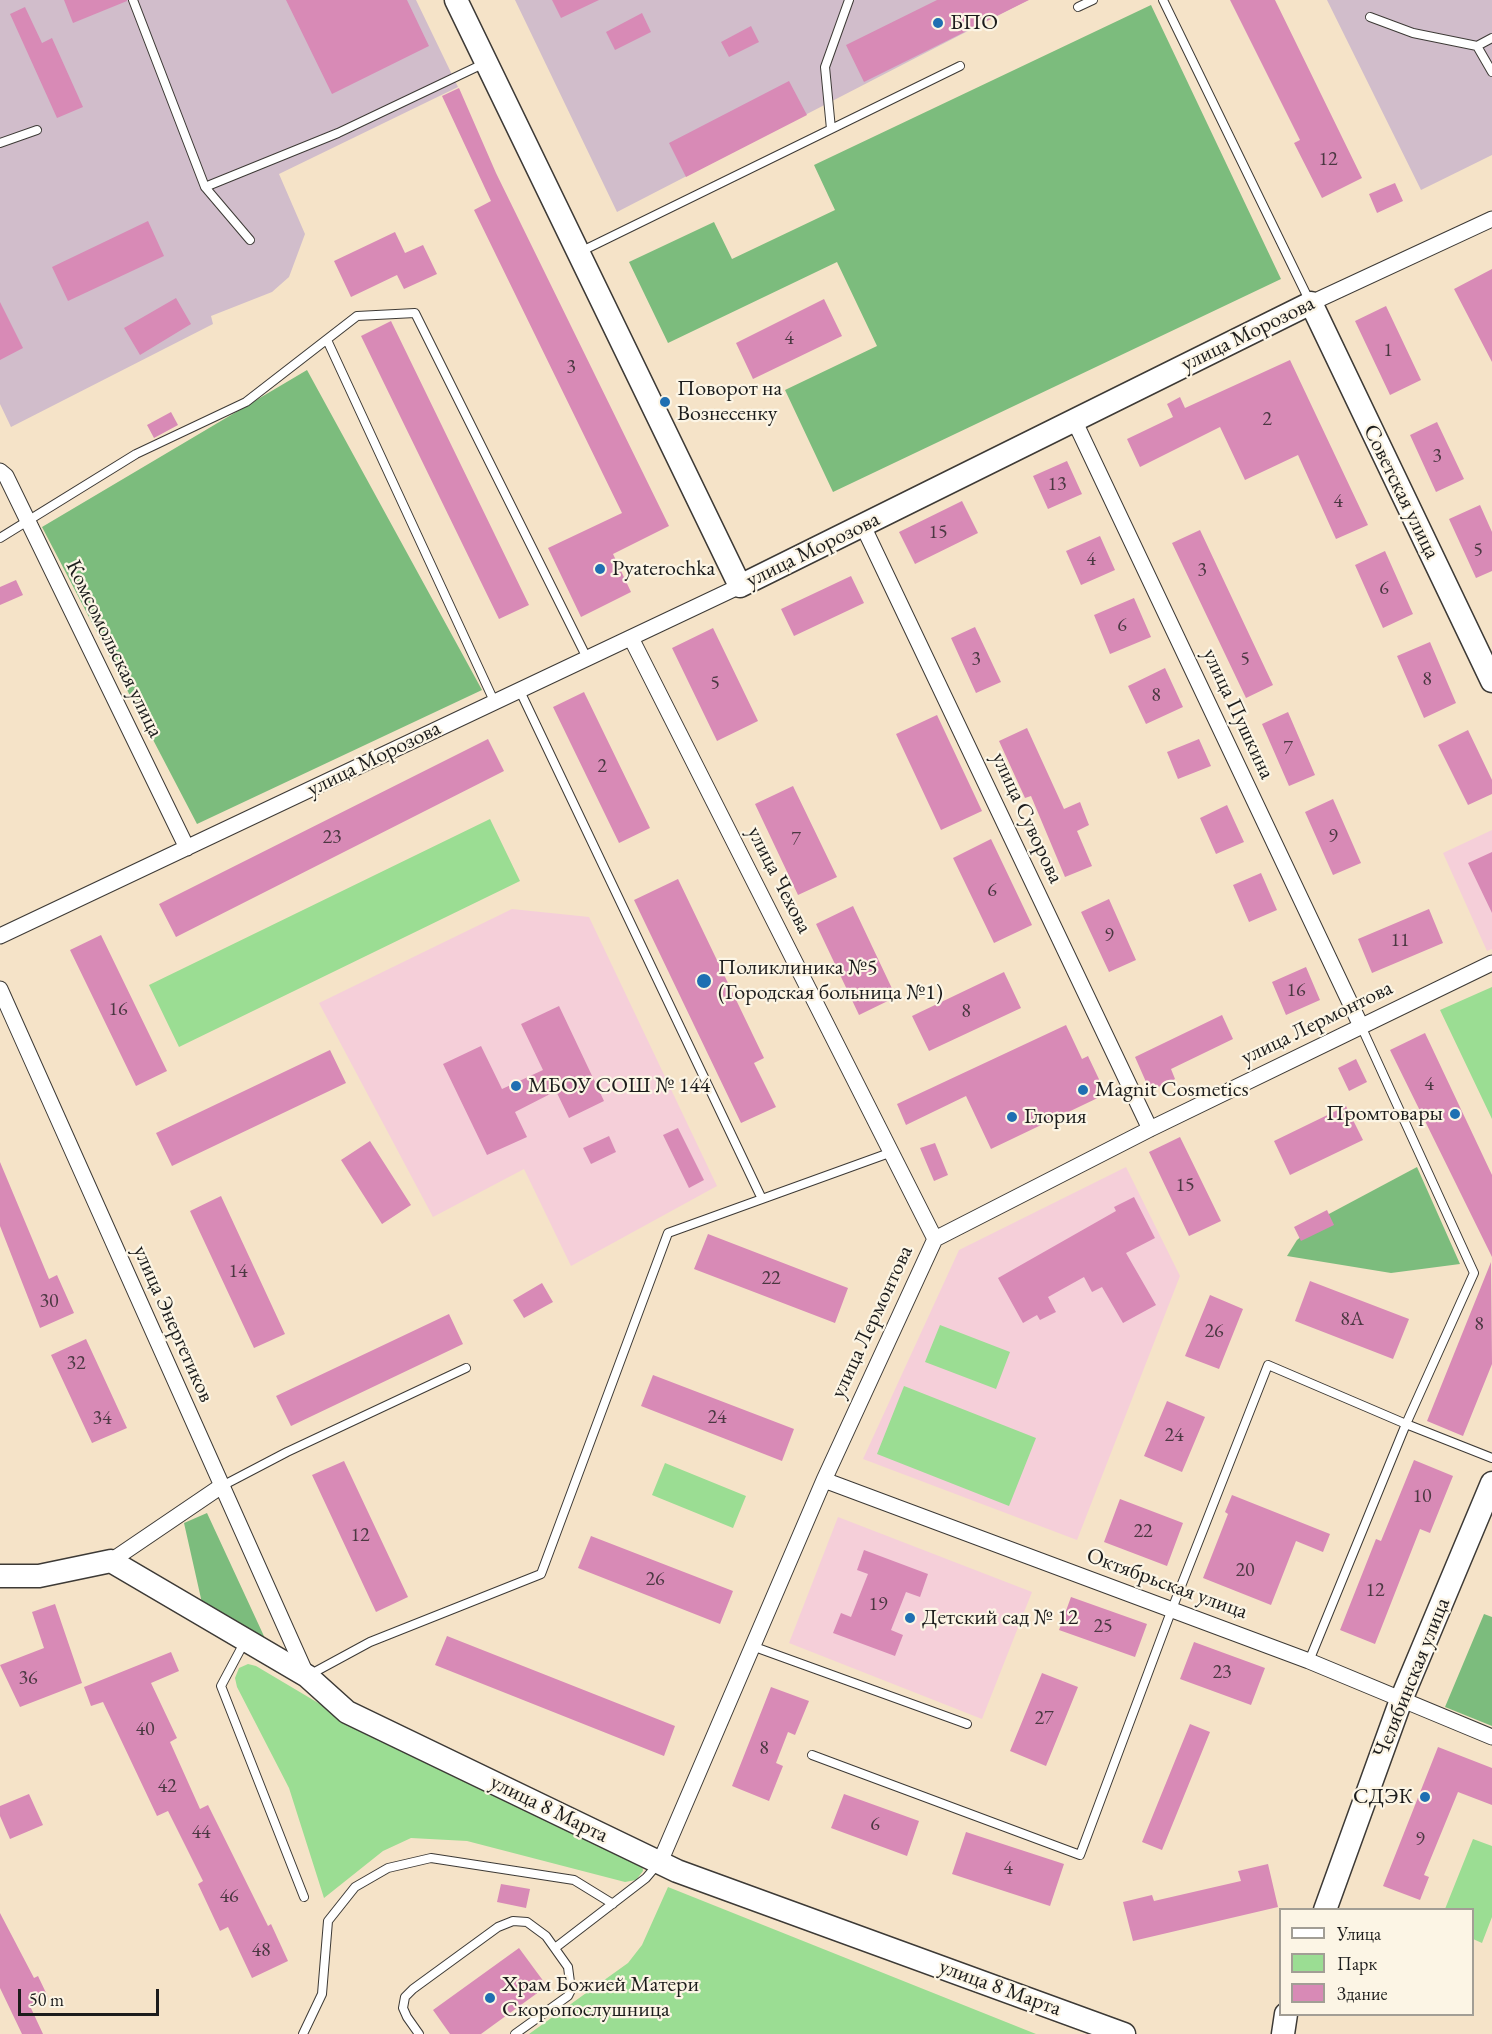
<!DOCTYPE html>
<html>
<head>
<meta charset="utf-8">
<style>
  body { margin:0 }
  #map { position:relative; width:1492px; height:2034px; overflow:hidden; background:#f5e3c8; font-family:"EB Garamond",serif }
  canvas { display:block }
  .legend { position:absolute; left:1279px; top:1908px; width:195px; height:108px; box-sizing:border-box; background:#fcf5e5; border:2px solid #a29e95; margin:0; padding:8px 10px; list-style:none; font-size:18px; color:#1c1c1c }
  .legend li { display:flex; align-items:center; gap:12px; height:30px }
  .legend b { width:30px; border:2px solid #a29e95 }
  .scale { position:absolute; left:18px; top:1989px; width:141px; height:27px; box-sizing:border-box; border:3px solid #1c1c1c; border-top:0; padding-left:8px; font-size:18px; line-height:21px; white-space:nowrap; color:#1c1c1c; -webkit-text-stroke:4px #fcf5e5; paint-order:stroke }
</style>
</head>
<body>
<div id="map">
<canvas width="1492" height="2034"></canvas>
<ul class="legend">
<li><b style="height:8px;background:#fff"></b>Улица</li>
<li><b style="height:16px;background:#9bdd93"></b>Парк</li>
<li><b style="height:16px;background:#d88ab6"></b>Здание</li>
</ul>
<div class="scale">50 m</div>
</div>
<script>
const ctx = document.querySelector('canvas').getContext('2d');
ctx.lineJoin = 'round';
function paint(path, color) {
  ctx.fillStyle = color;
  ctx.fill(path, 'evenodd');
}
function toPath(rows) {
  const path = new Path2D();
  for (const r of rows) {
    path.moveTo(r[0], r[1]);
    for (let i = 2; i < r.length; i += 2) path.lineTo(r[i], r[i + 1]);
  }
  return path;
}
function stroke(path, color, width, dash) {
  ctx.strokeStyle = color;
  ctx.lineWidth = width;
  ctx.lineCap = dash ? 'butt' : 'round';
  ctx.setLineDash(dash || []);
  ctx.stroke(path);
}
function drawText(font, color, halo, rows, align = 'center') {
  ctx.font = font + ' "EB Garamond",serif';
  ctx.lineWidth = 4.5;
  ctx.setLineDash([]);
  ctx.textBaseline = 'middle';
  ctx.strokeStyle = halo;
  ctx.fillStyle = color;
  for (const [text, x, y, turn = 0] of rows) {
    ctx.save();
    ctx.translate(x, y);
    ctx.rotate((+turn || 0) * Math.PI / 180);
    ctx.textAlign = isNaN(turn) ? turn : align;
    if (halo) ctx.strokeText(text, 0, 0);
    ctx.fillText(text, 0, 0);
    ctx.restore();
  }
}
paint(toPath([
  [1492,830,1492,949,1487,951,1443,853],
  [512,909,589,917,717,1186,571,1266,524,1169,433,1217,319,1003],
  [1126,1167,1180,1276,1077,1540,863,1459,959,1250],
  [838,1517,1032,1592,982,1719,789,1643]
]), '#f5cfd9');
paint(toPath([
  [0,0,416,0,458,87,279,174,305,234,289,277,272,292,211,316,213,324,11,427,0,404],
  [515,0,1028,0,617,212],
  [1327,0,1492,0,1492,155,1421,190]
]), '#d1bdcb');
paint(toPath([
  [490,819,520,881,179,1047,149,985],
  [1492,987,1492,1119,1440,1010],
  [940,1325,1010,1352,996,1389,925,1362],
  [904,1386,1036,1438,1009,1506,877,1454],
  [665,1463,746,1496,733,1528,652,1495],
  [248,1664,256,1666,357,1726,642,1862,643,1871,636,1880,625,1882,467,1841,411,1838,383,1851,324,1898,289,1788,237,1687,235,1678,239,1668],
  [1473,1839,1492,1846,1492,1917,1482,1943,1473,1939,1472,1910,1445,1909],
  [668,1887,1036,2034,529,2034,628,1963,642,1945]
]), '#9bdd93');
paint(toPath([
  [1151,5,1281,279,833,492,785,390,877,346,837,262,668,343,629,262,714,222,732,259,835,210,814,165],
  [307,370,482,690,197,824,42,527],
  [1417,1167,1460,1264,1391,1273,1287,1256,1297,1240,1327,1215],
  [207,1513,269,1647,202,1603,184,1523],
  [1484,1614,1492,1617,1492,1726,1445,1707]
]), '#7cbc7d');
paint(toPath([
  [64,0,127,0,127,1,73,23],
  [286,0,407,0,429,46,332,94],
  [552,0,599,0,561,18],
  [937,0,1029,0,864,82,846,45],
  [1230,0,1275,0,1362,178,1322,198,1294,143,1300,140],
  [25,7,42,43,52,38,83,107,57,118,10,14],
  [642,13,651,32,615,50,606,32],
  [751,26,759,42,729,57,721,42],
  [789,81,807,115,686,177,669,143],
  [459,88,496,173,669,526,613,554,631,592,581,617,548,548,622,513,474,210,491,201,442,96],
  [1395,183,1403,201,1377,213,1369,194],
  [148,221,164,256,68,301,52,267],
  [395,232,405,253,423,245,437,274,404,289,397,275,351,297,334,261],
  [1492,269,1492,362,1454,289],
  [176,298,191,324,140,355,124,328],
  [824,299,842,336,753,379,736,343],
  [0,302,23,348,0,360],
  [1386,306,1421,380,1390,395,1355,321],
  [391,321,529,605,499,619,361,336],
  [1290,360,1368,525,1336,539,1298,455,1245,480,1220,427,1140,467,1127,439,1173,417,1167,404,1180,397,1185,408],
  [171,412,178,425,154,438,147,425],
  [1437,422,1464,479,1436,492,1410,435],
  [1067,461,1082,494,1048,509,1033,476],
  [962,501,978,533,915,564,899,532],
  [1480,505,1492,532,1492,571,1476,578,1449,519],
  [1200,530,1273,685,1246,698,1172,543],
  [1100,536,1115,570,1081,585,1066,551],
  [1385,551,1413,614,1383,628,1355,565],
  [851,576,864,603,794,636,781,609],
  [16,580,23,595,0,605,0,587],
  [1134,598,1151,637,1110,654,1094,615],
  [975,627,1001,682,976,693,951,638],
  [713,628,758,721,717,741,672,648],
  [1430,642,1456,703,1424,718,1397,656],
  [1165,668,1183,707,1146,724,1128,686],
  [584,692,650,828,619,843,553,707],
  [1288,712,1315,775,1289,786,1262,724],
  [937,715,982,811,941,830,896,734],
  [1027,728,1064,809,1080,802,1089,825,1077,831,1092,866,1065,877,1031,796,1025,798,999,741],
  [1468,730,1492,780,1492,794,1468,805,1438,745],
  [488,739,504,771,176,937,159,904],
  [1199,739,1211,766,1178,779,1167,752],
  [793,786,837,877,798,895,755,804],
  [1333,799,1361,863,1333,875,1305,812],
  [1227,805,1244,842,1216,854,1200,818],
  [991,839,1032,925,994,943,953,858],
  [1492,852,1492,913,1468,863],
  [1261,873,1277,910,1249,922,1233,885],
  [678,879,764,1058,754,1063,776,1107,741,1123,634,900],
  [1109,899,1136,960,1109,972,1081,912],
  [853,906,896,997,859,1015,816,924],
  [1429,909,1443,943,1372,973,1358,939],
  [101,935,167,1071,136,1086,70,950],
  [1306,967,1320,1000,1286,1015,1272,982],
  [1004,972,1021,1008,929,1051,912,1016],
  [559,1006,604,1101,569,1118,556,1091,515,1112,527,1137,487,1155,443,1064,481,1046,502,1089,543,1070,521,1024],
  [1222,1015,1233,1039,1171,1069,1175,1079,1150,1091,1135,1057],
  [1066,1025,1082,1059,1088,1056,1106,1094,991,1149,966,1096,906,1125,897,1104],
  [1425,1033,1492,1175,1492,1257,1390,1050],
  [330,1050,346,1083,172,1166,156,1133],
  [1356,1059,1367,1082,1349,1091,1338,1068],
  [1346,1106,1363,1140,1290,1175,1274,1141],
  [678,1128,704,1180,689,1188,663,1135],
  [609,1136,616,1152,591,1164,583,1148],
  [1180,1137,1221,1221,1189,1236,1149,1152],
  [370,1141,411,1205,382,1224,341,1160],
  [935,1143,948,1175,934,1181,920,1148],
  [0,1162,49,1279,57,1275,74,1313,40,1328,0,1226],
  [221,1196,285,1334,254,1348,190,1211],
  [1134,1197,1155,1238,1126,1253,1156,1305,1123,1323,1102,1287,1092,1292,1084,1277,1048,1297,1056,1312,1040,1320,1037,1315,1023,1323,998,1278,1116,1211,1114,1207],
  [1327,1210,1334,1225,1301,1241,1294,1227],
  [708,1234,848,1288,835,1323,694,1269],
  [1491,1262,1492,1364,1463,1436,1427,1421],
  [1310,1281,1409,1319,1393,1359,1295,1321],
  [542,1283,553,1302,524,1318,513,1300],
  [1210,1295,1243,1309,1219,1369,1185,1356],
  [449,1314,463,1344,291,1426,276,1396],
  [86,1339,127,1428,92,1443,51,1355],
  [653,1375,794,1429,782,1461,641,1406],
  [1167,1401,1205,1417,1182,1472,1144,1456],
  [1414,1460,1453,1476,1430,1533,1420,1529,1375,1644,1340,1630,1376,1539,1381,1541],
  [344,1461,408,1597,376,1612,312,1475],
  [1232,1495,1330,1534,1323,1552,1296,1541,1271,1605,1203,1578,1228,1514,1225,1512],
  [1120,1499,1183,1523,1167,1566,1104,1542],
  [591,1536,733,1591,720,1624,578,1568],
  [864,1550,928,1574,920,1597,906,1592,891,1630,903,1635,895,1656,833,1633,841,1613,851,1617,868,1574,857,1570],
  [1071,1597,1147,1624,1135,1657,1059,1630],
  [55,1604,82,1683,20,1707,0,1665,44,1648,32,1612],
  [447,1636,675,1726,664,1756,435,1665],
  [1194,1642,1265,1668,1251,1705,1180,1679],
  [171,1652,179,1671,151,1683,177,1738,170,1742,200,1809,208,1805,268,1926,271,1924,288,1961,252,1978,228,1927,220,1931,198,1884,203,1881,168,1811,157,1816,103,1702,91,1706,84,1687],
  [1042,1673,1078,1687,1046,1766,1010,1751],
  [771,1687,809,1701,795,1735,788,1732,776,1763,783,1766,769,1801,732,1786],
  [1190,1724,1210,1732,1162,1850,1142,1842],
  [1438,1747,1492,1768,1492,1805,1458,1792,1424,1875,1429,1877,1420,1900,1383,1886],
  [29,1794,43,1825,10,1839,0,1816,0,1806],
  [844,1794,919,1821,907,1856,831,1828],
  [966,1832,1064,1864,1050,1906,952,1874],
  [1268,1864,1278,1907,1133,1941,1123,1902,1152,1895,1154,1901,1241,1881,1238,1871],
  [501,1884,530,1889,526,1908,497,1902],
  [0,1913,34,1978,38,1976,48,1997,30,2006,43,2034,22,2034,0,1988],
  [519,1948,547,1986,481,2034,450,2034,433,2010]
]), '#d88ab6');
const lane = toPath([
  [133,0,205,187,250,240],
  [1163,0,1310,302],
  [1078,7,1093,0],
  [1370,17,1413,33,1477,46,1492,72],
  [1477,46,1492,38],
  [831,129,825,67,849,0],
  [0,143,37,130],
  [205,187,338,133,485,63],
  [582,251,960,66],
  [327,340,494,701],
  [0,538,136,454,246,402,357,316,415,313,587,658],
  [519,689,762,1199],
  [1361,1026,1474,1273,1406,1424,1492,1458],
  [222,1486,287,1452,466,1368],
  [245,1641,221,1686,304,1897],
  [752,1646,967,1724],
  [311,1674,370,1642,541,1574,668,1233,892,1152],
  [812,1755,1080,1855,1172,1609,1268,1365,1406,1424,1309,1661],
  [555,1948,646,1878,657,1865],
  [303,2034,322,1994,328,1921,355,1887,388,1868,431,1858,574,1880,613,1904],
  [419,2034,407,2017,403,2008,405,1997,413,1989,498,1927,513,1921,527,1922,546,1936,568,1967,571,1990,568,1996,515,2034]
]);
const street = toPath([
  [1311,303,1492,219],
  [1074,420,1361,1026],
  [0,471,6,476,187,848],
  [863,526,1150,1129],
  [631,638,935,1239],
  [0,936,740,586],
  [0,989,307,1676],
  [824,1480,1309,1661,1492,1737],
  [111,1561,220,1487],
  [660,1862,824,1480,935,1239,1150,1129,1492,963]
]);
const secondary = toPath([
  [456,0,740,586,1311,303,1492,681],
  [0,1576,39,1576,111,1561,307,1676,347,1712,677,1871,1124,2034],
  [1325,1910,1401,1700,1492,1483],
  [1283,2034,1286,2014]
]);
stroke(lane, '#3d3a36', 10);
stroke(street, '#3d3a36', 17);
stroke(secondary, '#3d3a36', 25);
stroke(lane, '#fff', 8);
stroke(street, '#fff', 15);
stroke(secondary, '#fff', 22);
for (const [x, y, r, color] of [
  [938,23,6,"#1f6fb2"],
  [665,402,6,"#1f6fb2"],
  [600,569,6,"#1f6fb2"],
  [704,981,8,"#1f6fb2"],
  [516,1086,6,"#1f6fb2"],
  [1083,1090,6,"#1f6fb2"],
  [1455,1114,6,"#1f6fb2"],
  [1012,1117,6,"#1f6fb2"],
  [910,1618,6,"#1f6fb2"],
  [1425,1797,6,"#1f6fb2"],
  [490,1998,6,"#1f6fb2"]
]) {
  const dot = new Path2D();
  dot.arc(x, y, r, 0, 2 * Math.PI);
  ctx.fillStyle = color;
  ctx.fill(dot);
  stroke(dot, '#fcf5e5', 2);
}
drawText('20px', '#4b3842', null, [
  ["12",1328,160],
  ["4",789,339],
  ["1",1388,351],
  ["3",571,368],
  ["2",1267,420],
  ["3",1437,457],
  ["13",1057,485],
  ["4",1338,502],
  ["15",938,533],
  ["5",1478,551],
  ["4",1091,560],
  ["3",1202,571],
  ["6",1384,589],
  ["6",1122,626],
  ["3",976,660],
  ["5",1245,660],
  ["8",1427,680],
  ["5",715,684],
  ["8",1156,696],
  ["7",1288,749],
  ["2",602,767],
  ["9",1333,837],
  ["23",332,838],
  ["7",796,840],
  ["6",992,891],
  ["9",1109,936],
  ["11",1400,941],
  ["16",1296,991],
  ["16",118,1010],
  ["8",966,1012],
  ["4",1429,1085],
  ["15",1185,1186],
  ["14",238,1272],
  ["22",771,1279],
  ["30",49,1302],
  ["8А",1352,1320],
  ["8",1479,1325],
  ["26",1214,1332],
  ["32",76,1364],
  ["24",717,1418],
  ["34",102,1419],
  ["24",1174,1436],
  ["10",1422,1497],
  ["22",1143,1532],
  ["12",360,1536],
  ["20",1245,1571],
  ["26",655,1580],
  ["12",1375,1591],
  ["19",878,1605],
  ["25",1103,1627],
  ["23",1222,1673],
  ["36",28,1679],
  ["27",1044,1719],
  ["40",145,1730],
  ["8",764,1749],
  ["42",167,1787],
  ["6",875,1825],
  ["44",201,1833],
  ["9",1420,1840],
  ["4",1008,1869],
  ["46",229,1897],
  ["48",261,1951]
]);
drawText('22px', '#1c1c1c', '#fcf5e5', [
  ["БПО",950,23],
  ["Поворот на",677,389],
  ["Вознесенку",677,414],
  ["Pyaterochka",612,569],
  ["Поликлиника №5",718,968],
  ["(Городская больница №1)",718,993],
  ["МБОУ СОШ № 144",528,1086],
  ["Magnit Cosmetics",1095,1090],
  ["Промтовары",1443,1114,"right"],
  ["Глория",1024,1117],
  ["Детский сад № 12",922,1618],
  ["СДЭК",1413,1797,"right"],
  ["Храм Божией Матери",502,1985],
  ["Скоропослушница",502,2010]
], 'left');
drawText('22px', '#1c1c1c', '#fcf5e5', [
  ["улица Морозова",1248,334,-26],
  ["Советская улица",1401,492,64],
  ["улица Морозова",813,550,-26],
  ["Комсомольская улица",114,649,64],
  ["улица Пушкина",1238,714,65],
  ["улица Морозова",374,759,-26],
  ["улица Суворова",1027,818,65],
  ["улица Чехова",779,880,63],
  ["улица Лермонтова",1317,1023,-26],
  ["улица Лермонтова",872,1322,-65],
  ["улица Энергетиков",173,1324,66],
  ["Октябрьская улица",1167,1584,20],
  ["Челябинская улица",1412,1678,-68],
  ["улица 8 Марта",549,1809,26],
  ["улица 8 Марта",1000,1988,20]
]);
</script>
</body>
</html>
